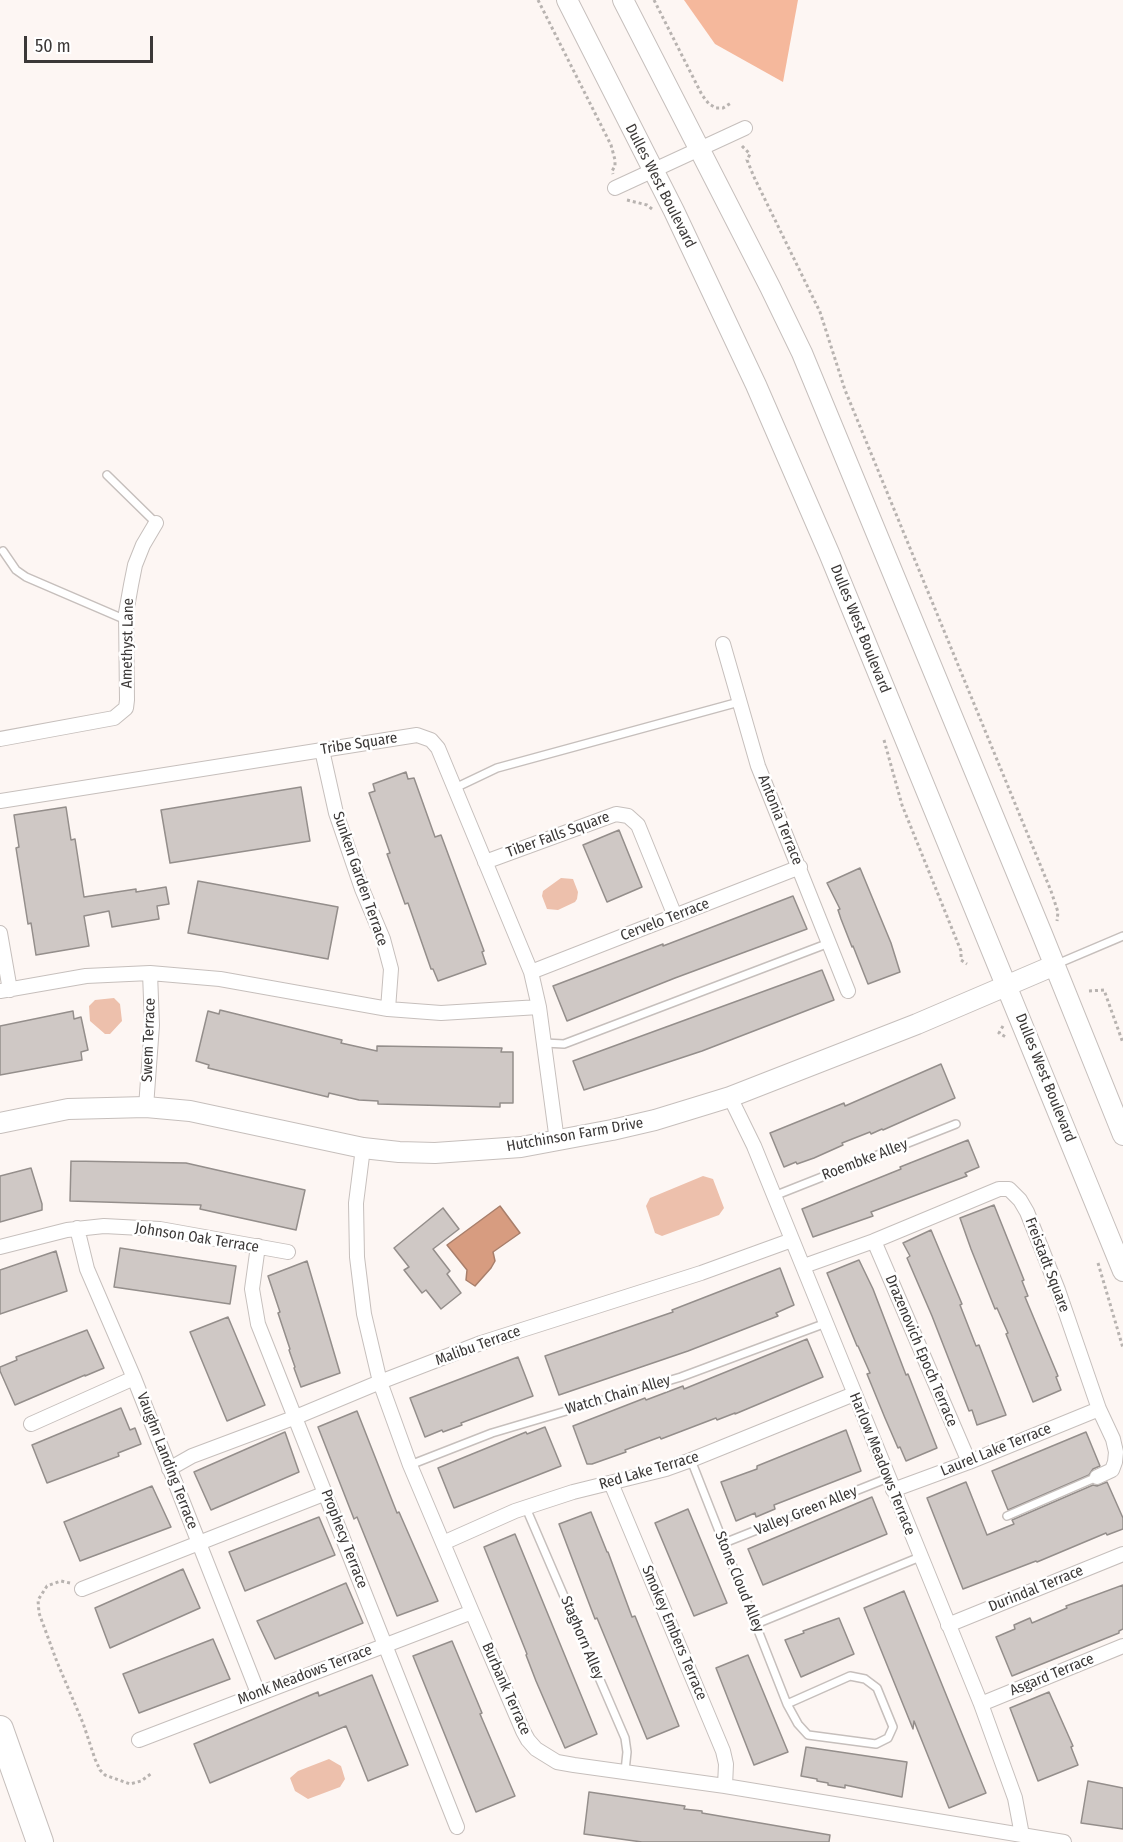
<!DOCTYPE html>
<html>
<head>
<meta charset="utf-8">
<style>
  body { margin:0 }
  #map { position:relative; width:1123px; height:1842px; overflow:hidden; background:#fdf6f3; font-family:"Fira Sans Condensed",sans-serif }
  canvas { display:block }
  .scale { position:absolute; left:24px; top:36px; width:129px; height:27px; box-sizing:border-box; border:3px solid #3b3837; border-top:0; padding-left:8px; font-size:18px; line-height:21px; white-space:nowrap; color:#3b3837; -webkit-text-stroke:4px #fff; paint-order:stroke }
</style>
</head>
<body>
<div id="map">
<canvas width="1123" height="1842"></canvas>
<div class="scale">50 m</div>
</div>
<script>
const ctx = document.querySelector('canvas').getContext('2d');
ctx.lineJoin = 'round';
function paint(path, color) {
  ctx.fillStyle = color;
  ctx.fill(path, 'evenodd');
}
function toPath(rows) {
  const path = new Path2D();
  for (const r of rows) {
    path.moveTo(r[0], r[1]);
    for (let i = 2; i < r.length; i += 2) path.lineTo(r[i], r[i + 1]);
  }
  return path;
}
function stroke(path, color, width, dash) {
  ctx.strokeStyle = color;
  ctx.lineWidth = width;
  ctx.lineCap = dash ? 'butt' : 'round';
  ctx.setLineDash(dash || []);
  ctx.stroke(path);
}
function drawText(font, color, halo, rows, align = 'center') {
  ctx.font = font + ' "Fira Sans Condensed",sans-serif';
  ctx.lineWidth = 5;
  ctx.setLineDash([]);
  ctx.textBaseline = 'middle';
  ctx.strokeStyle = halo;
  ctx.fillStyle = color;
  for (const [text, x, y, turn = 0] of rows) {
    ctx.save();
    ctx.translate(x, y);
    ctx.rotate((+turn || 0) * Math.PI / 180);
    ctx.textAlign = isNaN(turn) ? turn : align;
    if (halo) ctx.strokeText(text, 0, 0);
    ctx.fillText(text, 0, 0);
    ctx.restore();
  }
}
paint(toPath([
  [561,878,573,879,578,892,577,899,575,902,558,910,547,909,542,896,543,891],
  [114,998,120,1004,122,1021,110,1034,105,1034,90,1021,89,1006,95,1000],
  [703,1176,713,1179,724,1208,719,1215,662,1236,655,1233,646,1206,650,1198],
  [329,1759,341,1766,345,1779,340,1787,308,1799,295,1791,290,1778,298,1771]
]), '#edc0ac');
paint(toPath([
  [684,0,798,0,783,82,715,44]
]), '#f5b89c');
const water = toPath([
  [500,1206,520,1233,493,1252,495,1261,491,1268,475,1286,466,1280,467,1270,447,1245,500,1206]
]);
paint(water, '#d79c80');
stroke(water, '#a87e6a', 1.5);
const building = toPath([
  [406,772,408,779,414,778,435,837,441,835,484,951,482,952,486,964,438,981,433,969,431,969,408,903,405,904,387,854,390,853,369,793,375,791,373,784,406,772],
  [301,787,310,841,170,863,161,810,301,787],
  [66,807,71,840,75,839,84,897,136,889,136,892,166,887,169,904,157,906,159,919,112,927,109,911,84,916,89,946,36,955,31,923,28,924,16,848,19,847,14,815,66,807],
  [619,830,642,887,607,902,583,845,619,830],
  [860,868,891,943,900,972,868,984,853,946,852,947,841,919,838,910,840,909,827,883,860,868],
  [198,881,338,907,328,959,188,933,198,881],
  [793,896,807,929,675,978,567,1021,553,986,663,944,663,946,793,896],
  [822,970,834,1000,702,1051,584,1090,573,1061,822,970],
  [220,1010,342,1040,341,1043,377,1051,377,1046,502,1048,501,1052,513,1052,513,1103,500,1103,500,1107,378,1104,378,1101,359,1100,329,1093,328,1097,208,1068,209,1065,196,1061,208,1011,219,1014,220,1010],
  [73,1011,74,1019,81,1017,88,1050,81,1052,82,1060,0,1075,0,1026,73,1011],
  [941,1064,955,1098,883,1130,882,1129,871,1134,870,1132,842,1143,843,1145,814,1158,797,1164,796,1162,784,1167,770,1133,844,1103,845,1106,941,1064],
  [968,1140,979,1167,965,1173,967,1176,871,1212,873,1216,813,1237,802,1209,901,1169,900,1167,968,1140],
  [71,1161,186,1163,305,1190,296,1230,200,1209,201,1205,70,1201,71,1161],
  [31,1168,42,1204,42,1210,0,1222,0,1176,31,1168],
  [994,1205,1024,1280,1022,1281,1028,1296,1025,1297,1058,1376,1056,1377,1061,1390,1033,1402,1006,1334,1008,1333,997,1308,995,1309,971,1249,960,1218,994,1205],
  [443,1208,459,1229,433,1249,450,1271,447,1274,461,1293,441,1309,426,1290,422,1293,404,1270,409,1267,394,1248,443,1208],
  [931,1230,962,1304,960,1305,976,1346,979,1345,1006,1415,977,1425,972,1410,969,1411,932,1316,907,1258,910,1256,903,1243,931,1230],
  [120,1248,236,1266,230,1304,114,1287,120,1248],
  [56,1251,67,1291,0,1314,0,1270,56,1251],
  [859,1260,873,1289,906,1375,908,1374,937,1448,906,1461,900,1447,898,1448,885,1418,867,1374,870,1373,858,1346,857,1346,827,1273,859,1260],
  [307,1261,340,1373,301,1387,294,1368,295,1367,289,1350,290,1349,278,1313,280,1312,268,1276,307,1261],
  [780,1268,794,1305,776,1313,778,1316,688,1351,559,1395,545,1356,673,1312,672,1310,780,1268],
  [228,1317,265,1405,227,1421,190,1332,228,1317],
  [87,1330,104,1368,85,1376,85,1375,15,1405,0,1371,0,1367,17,1360,16,1357,87,1330],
  [807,1339,823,1377,735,1414,735,1413,717,1420,716,1418,661,1439,660,1437,625,1450,626,1452,592,1464,587,1464,573,1426,645,1398,646,1400,683,1386,684,1389,807,1339],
  [518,1357,533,1396,461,1423,462,1425,443,1432,442,1430,425,1437,410,1398,518,1357],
  [121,1408,130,1430,135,1428,141,1444,118,1453,119,1456,47,1483,32,1445,121,1408],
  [357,1411,397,1513,399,1512,438,1601,397,1616,357,1517,354,1519,318,1427,357,1411],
  [545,1427,561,1466,454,1508,438,1468,526,1432,527,1434,545,1427],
  [846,1430,861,1471,774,1505,775,1509,756,1517,755,1513,736,1521,721,1482,757,1469,757,1466,846,1430],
  [285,1432,299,1472,211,1510,194,1472,285,1432],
  [1086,1432,1100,1466,1093,1469,1089,1475,1008,1510,992,1471,1086,1432],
  [966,1482,987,1535,1014,1524,1012,1520,1093,1485,1097,1486,1107,1482,1123,1518,1123,1529,1107,1535,1106,1533,1037,1562,1036,1561,963,1589,927,1498,966,1482],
  [152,1486,171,1527,80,1561,64,1522,152,1486],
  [872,1497,887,1534,763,1585,748,1549,872,1497],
  [688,1509,727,1603,694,1616,655,1523,688,1509],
  [591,1512,607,1552,608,1552,632,1617,635,1616,679,1726,647,1739,597,1618,595,1619,559,1524,591,1512],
  [319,1517,335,1555,245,1591,229,1552,319,1517],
  [515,1534,597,1734,565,1748,536,1681,526,1655,527,1654,484,1547,515,1534],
  [183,1569,200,1608,110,1648,95,1608,183,1569],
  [346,1583,363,1623,275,1659,257,1621,346,1583],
  [1123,1585,1123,1629,1119,1631,1119,1633,1012,1676,996,1637,1015,1629,1014,1625,1030,1618,1032,1623,1067,1608,1066,1606,1123,1585],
  [904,1591,986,1793,949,1808,914,1721,913,1729,864,1608,904,1591],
  [839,1618,854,1654,801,1677,785,1640,804,1633,803,1631,839,1618],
  [213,1639,230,1679,139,1713,123,1674,213,1639],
  [452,1641,482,1713,480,1714,515,1796,476,1812,413,1656,452,1641],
  [748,1655,788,1752,754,1765,716,1668,748,1655],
  [372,1675,408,1765,368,1781,346,1726,210,1783,194,1744,318,1692,319,1696,372,1675],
  [1049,1692,1073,1746,1071,1747,1078,1765,1038,1781,1010,1708,1049,1692],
  [806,1747,907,1762,902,1797,845,1785,845,1788,828,1785,828,1783,817,1781,817,1779,801,1776,806,1747],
  [1088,1781,1123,1788,1123,1829,1081,1823,1088,1781],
  [589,1792,685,1806,684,1809,702,1811,702,1813,830,1835,829,1842,642,1842,584,1834,589,1792]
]);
paint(building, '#cfc8c5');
stroke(building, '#948e8b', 1.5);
const lane = toPath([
  [107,475,156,523],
  [3,551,16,570,26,577,126,620],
  [455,788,497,768,739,702],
  [1057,964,1123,936],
  [544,1043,564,1044,829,943],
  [774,1196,956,1124],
  [691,1460,787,1704,798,1724,808,1735,876,1744,888,1738,893,1727,877,1688,865,1679,850,1676,787,1704],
  [410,1465,492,1433,681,1377,826,1323],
  [526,1508,625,1738,627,1752,625,1771],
  [1007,1516,1097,1477],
  [724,1543,888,1478],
  [756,1624,920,1557]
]);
const street = toPath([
  [615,188,745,128],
  [723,644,758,766,848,991],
  [0,739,114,718,126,708,127,700,126,613,131,585,135,565,143,545,156,523],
  [322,750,336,813,362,889,383,939,391,969,388,1009],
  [0,801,417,735,431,740,438,748,531,972,539,1007,557,1141],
  [485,862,616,814,628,816,638,825,675,916],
  [0,933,10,990],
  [531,972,800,867],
  [0,991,86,976,150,973,220,979,388,1009,441,1013,539,1007],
  [730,1097,754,1146,981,1704,1015,1798,1022,1835],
  [146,1107,152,1025,150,973],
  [363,1148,356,1203,357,1257,364,1314,380,1382,410,1465,472,1612,523,1731,528,1740,536,1749,557,1762,574,1765,725,1786,1064,1842],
  [77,1228,87,1269,134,1378,258,1693],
  [874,1241,969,1462],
  [258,1246,252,1289,258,1324,457,1827],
  [0,1247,67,1230,104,1226,160,1229,288,1252],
  [804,1266,874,1241,999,1189,1009,1189,1020,1200,1027,1212,1058,1290,1099,1409,1113,1439,1116,1452,1115,1462,1112,1470,1097,1477],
  [31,1424,134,1378],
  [169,1469,192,1456,296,1417,380,1382,481,1343,701,1273,792,1240],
  [611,1483,723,1751,726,1764,725,1786],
  [893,1490,969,1462,1099,1409],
  [443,1543,515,1511,573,1492,666,1469,691,1460,854,1394],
  [82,1589,326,1493],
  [948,1625,1123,1554],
  [981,1704,1123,1646],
  [139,1740,472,1612]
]);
const secondary = toPath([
  [567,0,674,211,756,385,829,553,1123,1271],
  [623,0,770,287,802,353,1042,934,1123,1135],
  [0,1123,68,1109,146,1107,190,1111,363,1148,399,1152,435,1153,521,1147,612,1130,655,1120,730,1097,917,1024,1055,965]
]);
const highway = toPath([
  [0,1729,40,1842]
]);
stroke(lane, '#c6bfbc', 10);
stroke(street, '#c6bfbc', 16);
stroke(secondary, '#c6bfbc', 22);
stroke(highway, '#c6bfbc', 28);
stroke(toPath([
  [538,0,611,145,615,160,615,166,612,171,613,174],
  [654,0,702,95,709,104,716,108,723,108,731,103],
  [742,146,750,154,747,160,754,177,820,312,845,390,1051,891,1058,912,1057,921],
  [627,200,647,205,652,209],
  [884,740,902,805,961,951,961,960,967,964],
  [1089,991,1104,990,1123,1043],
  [1003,1026,999,1033,1006,1037],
  [1098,1263,1123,1348],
  [70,1583,61,1581,47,1586,38,1600,39,1613,57,1662,83,1723,95,1759,100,1770,105,1775,130,1784,141,1781,152,1773]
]), '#b8b3b0', 3, [3, 3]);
stroke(lane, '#fff', 7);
stroke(street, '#fff', 14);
stroke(secondary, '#fff', 20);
stroke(highway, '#fff', 26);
drawText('15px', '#3b3837', '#fff', [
  ["Dulles West Boulevard",660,186,63],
  ["Dulles West Boulevard",860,629,68],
  ["Amethyst Lane",128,643,-89],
  ["Tribe Square",359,744,-9],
  ["Antonia Terrace",780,820,68],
  ["Tiber Falls Square",558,835,-20],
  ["Sunken Garden Terrace",360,879,71],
  ["Cervelo Terrace",665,920,-21],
  ["Swem Terrace",149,1040,-88],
  ["Dulles West Boulevard",1045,1078,68],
  ["Hutchinson Farm Drive",575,1135,-10],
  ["Roembke Alley",865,1160,-21],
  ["Johnson Oak Terrace",197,1238,9],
  ["Freistadt Square",1047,1265,69],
  ["Malibu Terrace",478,1346,-20],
  ["Drazenovich Epoch Terrace",921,1351,67],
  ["Watch Chain Alley",618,1395,-16],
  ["Laurel Lake Terrace",996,1450,-22],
  ["Vaughn Landing Terrace",167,1461,69],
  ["Harlow Meadows Terrace",882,1464,68],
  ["Red Lake Terrace",649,1471,-16],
  ["Valley Green Alley",806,1511,-22],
  ["Prophecy Terrace",344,1539,69],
  ["Stone Cloud Alley",739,1582,68],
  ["Durindal Terrace",1036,1589,-22],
  ["Smokey Embers Terrace",674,1633,67],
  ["Staghorn Alley",582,1638,67],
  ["Monk Meadows Terrace",305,1675,-21],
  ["Asgard Terrace",1052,1675,-22],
  ["Burbank Terrace",506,1689,66]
]);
</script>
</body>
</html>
